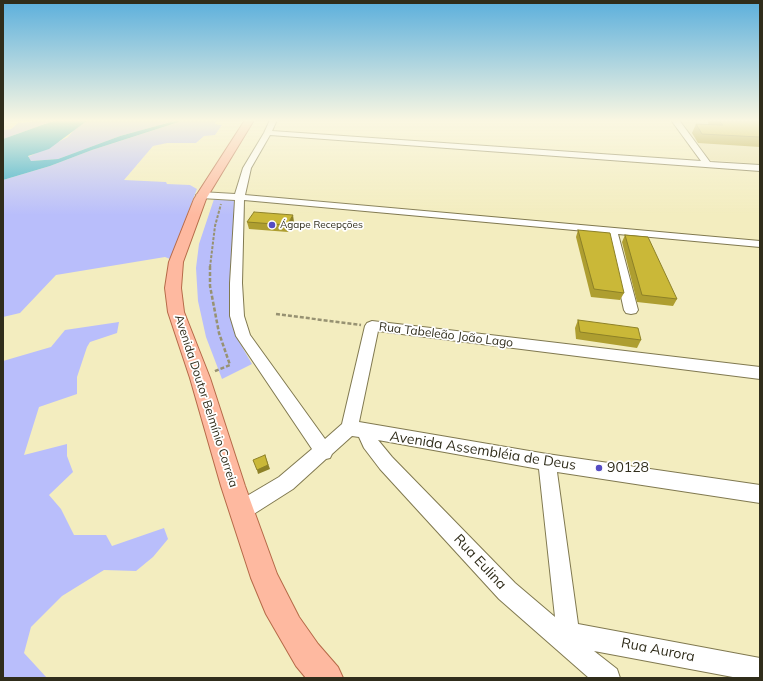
<!DOCTYPE html>
<html>
<head>
<meta charset="utf-8">
<style>
  body { margin:0 }
  #map { position:relative; width:763px; height:681px; overflow:hidden; background:#f3edbf; font-family:Mulish,sans-serif }
  canvas { display:block }
  .frame { position:absolute; inset:0; border:4px solid #302d1b; pointer-events:none }
</style>
</head>
<body>
<div id="map">
<canvas width="763" height="681"></canvas>
<div class="frame"></div>
</div>
<script>
const ctx = document.querySelector('canvas').getContext('2d');
ctx.lineJoin = 'round';
function paint(path, color) {
  ctx.fillStyle = color;
  ctx.fill(path, 'evenodd');
}
function toPath(rows) {
  const path = new Path2D();
  for (const r of rows) {
    path.moveTo(r[0], r[1]);
    for (let i = 2; i < r.length; i += 2) path.lineTo(r[i], r[i + 1]);
  }
  return path;
}
function stroke(path, color, width, dash) {
  ctx.strokeStyle = color;
  ctx.lineWidth = width;
  ctx.lineCap = dash ? 'butt' : 'round';
  ctx.setLineDash(dash || []);
  ctx.stroke(path);
}
function drawText(font, color, halo, rows, align = 'center') {
  ctx.font = font + ' Mulish,sans-serif';
  ctx.lineWidth = 3.5;
  ctx.setLineDash([]);
  ctx.textBaseline = 'middle';
  ctx.strokeStyle = halo;
  ctx.fillStyle = color;
  for (const [text, x, y, turn = 0] of rows) {
    ctx.save();
    ctx.translate(x, y);
    ctx.rotate((+turn || 0) * Math.PI / 180);
    ctx.textAlign = isNaN(turn) ? turn : align;
    if (halo) ctx.strokeText(text, 0, 0);
    ctx.fillText(text, 0, 0);
    ctx.restore();
  }
}
paint(toPath([
  [680,120,760,121,760,164,710,160]
]), '#e9e1ad');
paint(toPath([
  [34,120,56,120,3,139,3,137,5,136,3,135,3,130,11,129,18,123,30,122],
  [88,120,178,120,120,136,58,159,31,161,28,157,68,137,75,129],
  [185,120,223,120,216,121,215,124,222,125,215,135,204,136,196,143,167,143,153,146,124,180,166,182,167,184,190,185,197,189,170,259,165,257,56,275,20,313,3,317,3,180,50,166,92,150],
  [214,199,236,199,229,313,237,338,252,364,222,379,206,337,198,301,196,268,199,244],
  [119,322,117,333,90,342,87,347,77,377,77,394,39,407,24,455,67,444,67,456,73,472,49,495,61,509,74,535,106,535,112,546,164,528,168,539,153,557,136,571,104,570,62,596,31,627,24,653,47,678,3,678,3,361,51,347,65,330]
]), '#b9befb');
paint(toPath([
  [56,120,88,120,49,149,28,156,31,161,58,159,120,136,178,120,185,120,92,150,50,166,3,180,3,139]
]), '#29a7c9');
const minor = toPath([
  [270,120,277,120,272,131,701,161,671,120,679,120,710,162,760,165,760,171,270,135,251,168,245,195,760,241,760,247,618,234,638,310,636,313,631,314,626,313,624,310,607,233,244,200,242,283,244,316,250,335,325,439,342,424,365,326,367,323,372,321,760,367,760,379,378,331,359,422,547,454,760,485,760,503,557,472,578,624,760,658,760,678,738,678,594,651,617,669,620,678,589,678,499,599,380,469,364,448,359,437,352,436,332,454,330,458,326,459,293,489,249,517,242,520,235,517,232,510,235,503,279,477,312,449,236,336,230,316,230,283,235,200,201,198,196,195,201,192,235,194,243,168,264,133,270,120],
  [378,440,539,469,555,617,515,583,392,457,378,440]
]);
const major = toPath([
  [245,120,254,120,206,199,183,262,181,288,184,312,210,378,245,486,277,574,299,617,318,644,338,667,343,678,306,678,296,666,266,614,251,578,221,486,190,378,168,312,165,288,169,262,194,199,245,120]
]);
stroke(minor, '#807950', 2);
stroke(major, '#b66a48', 2);
stroke(toPath([
  [210,267,215,226,221,204]
]), '#979272', 2, [3, 1.5]);
stroke(toPath([
  [210,266,210,286,219,333,230,365,213,372],
  [276,314,361,325]
]), '#979272', 2.5, [4, 2]);
paint(minor, '#fff');
paint(major, '#feb9a0');
paint(toPath([
  [709,120,759,120,760,121,760,147,698,143,692,133,696,124,709,125,708,123],
  [247,222,294,222,288,232,249,229],
  [578,230,624,293,620,300,591,297,576,237],
  [625,235,677,299,673,306,637,302,622,242],
  [578,320,641,340,637,348,576,339,575,328]
]), '#ae9e30');
paint(toPath([
  [293,215,294,222,288,232,287,225],
  [265,455,270,469,258,474,257,470]
]), '#8d8127');
const building = toPath([
  [718,120,759,120,760,121,760,137,702,134,696,124,723,125,718,120],
  [254,212,293,215,287,225,247,222,254,212],
  [578,230,610,233,624,293,594,289,578,230],
  [625,235,648,237,677,299,642,295,625,235],
  [578,320,638,328,641,340,580,332,578,320],
  [265,455,268,465,257,470,253,460,265,455]
]);
paint(building, '#cab838');
stroke(building, '#8d8127', 1);
const sky = ctx.createLinearGradient(0, 0, 0, 215);
sky.addColorStop(0, '#5bafdc');
sky.addColorStop(0.56, '#faf7e2');
sky.addColorStop(1, '#faf7e200');
ctx.fillStyle = sky;
ctx.fillRect(0, 0, 763, 215);
for (const [x, y, r, color] of [
  [272,225,4,"#554cc3"],
  [599,468,4,"#554cc3"]
]) {
  const dot = new Path2D();
  dot.arc(x, y, r, 0, 2 * Math.PI);
  ctx.fillStyle = color;
  ctx.fill(dot);
  stroke(dot, '#fff', 1.5);
}
drawText('10px', '#302d1b', '#fff', [
  ["Ágape Recepções",280,225]
], 'left');
drawText('12px', '#302d1b', '#fff', [
  ["Rua Tabeleão João Lago",446,335,7],
  ["Avenida Doutor Belmínio Correia",206,401,72]
]);
drawText('14px', '#302d1b', '#fff', [
  ["Avenida Assembléia de Deus",483,451,9],
  ["Rua Eulina",480,562,47],
  ["Rua Aurora",658,650,11]
]);
drawText('14px', '#302d1b', '#fff', [
  ["90128",607,468]
], 'left');
</script>
</body>
</html>
